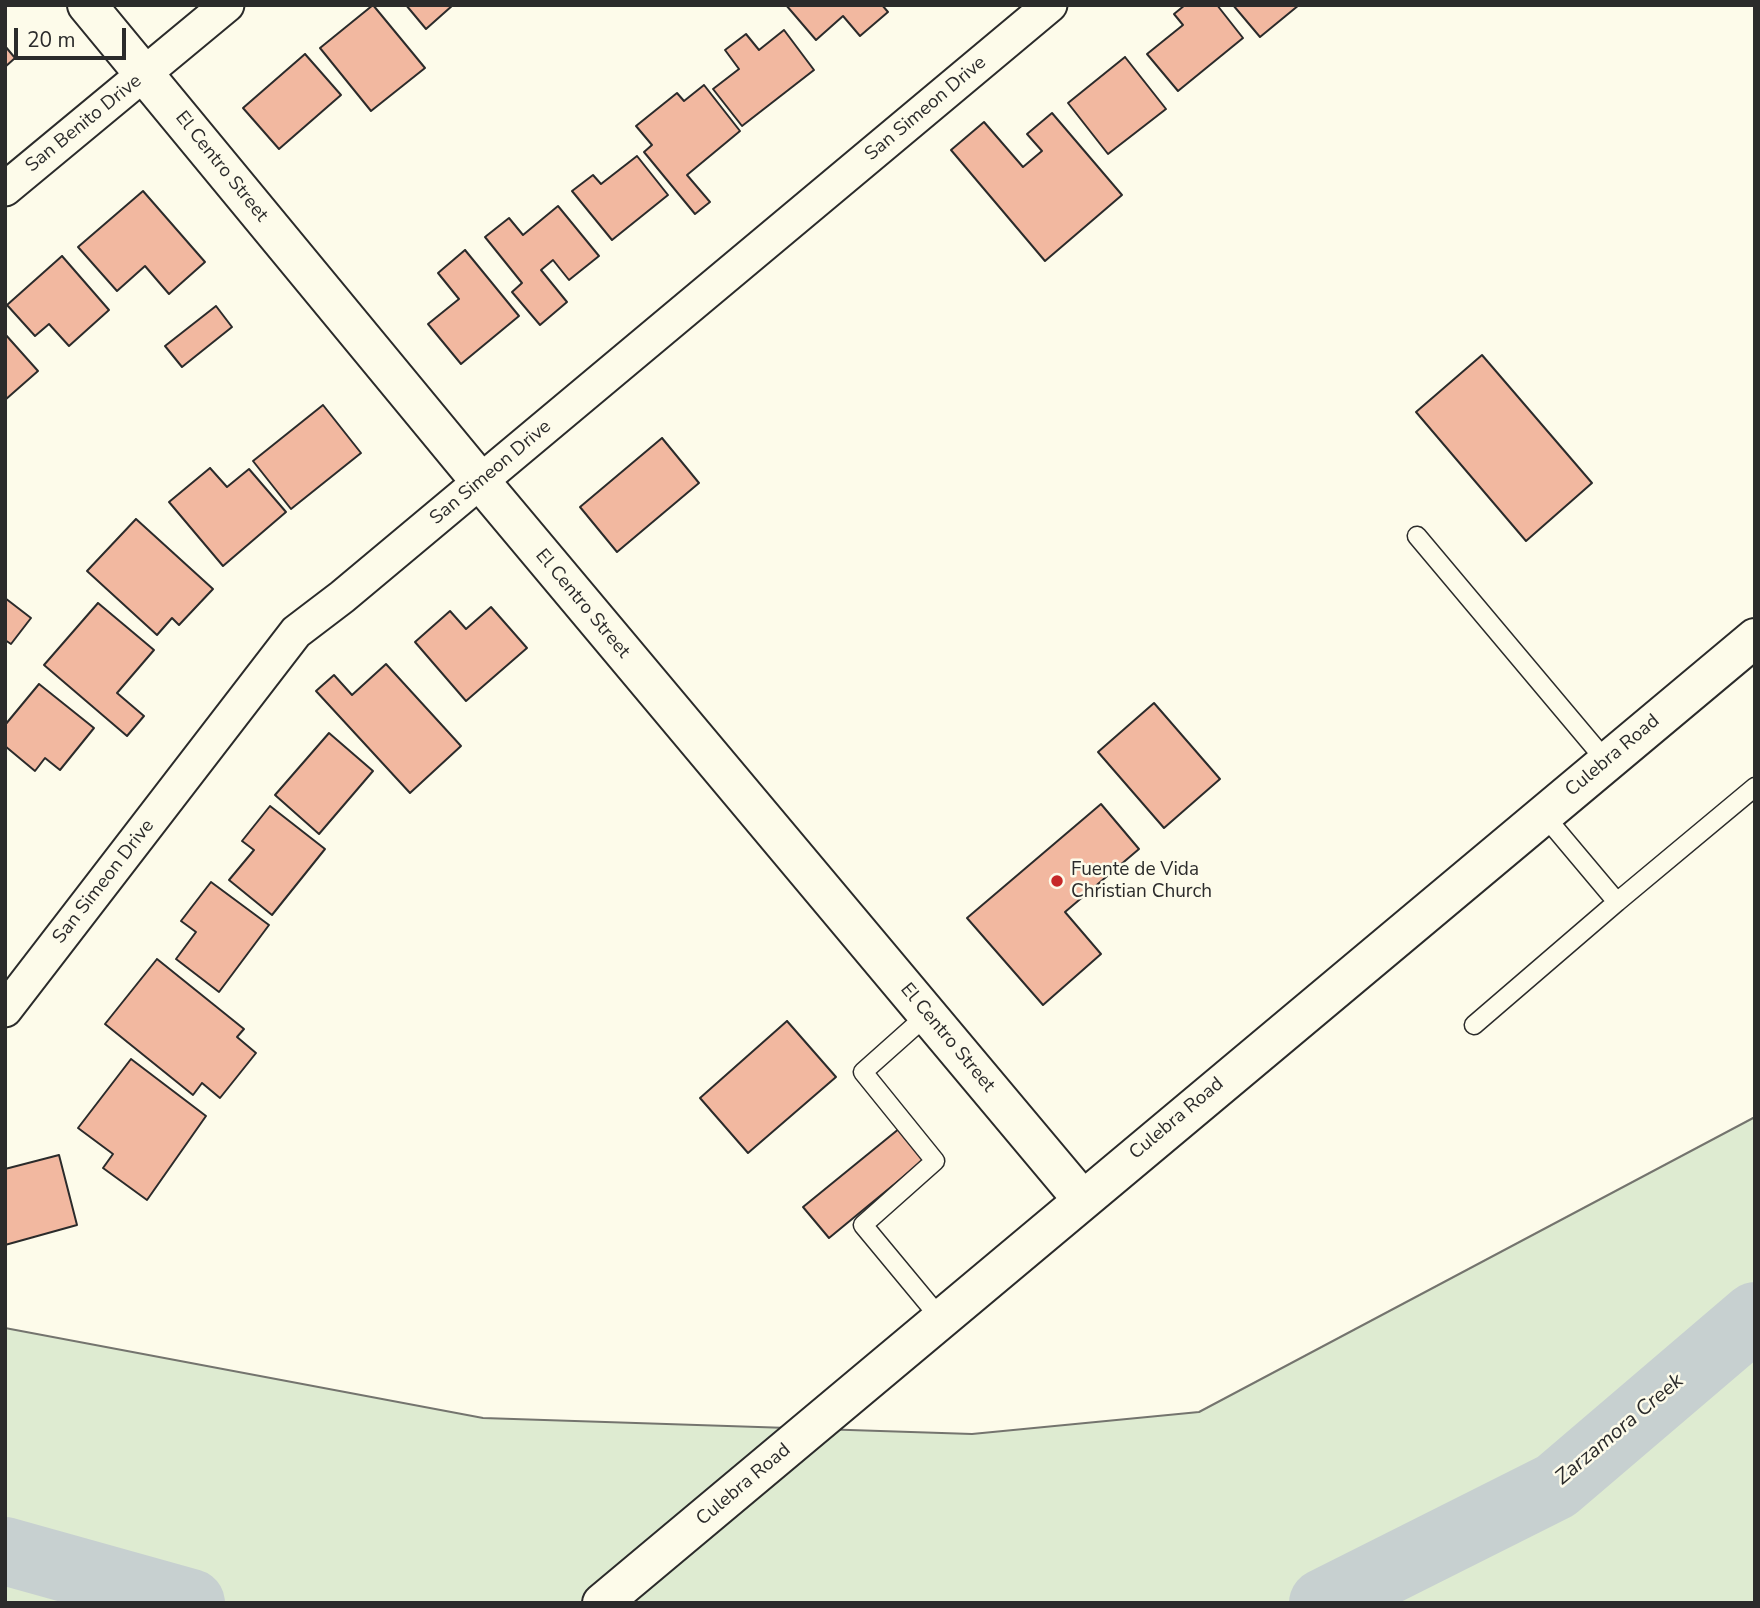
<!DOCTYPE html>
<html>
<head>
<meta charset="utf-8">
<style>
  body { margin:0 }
  #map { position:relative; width:1760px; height:1608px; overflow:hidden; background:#fdfbea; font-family:"Nunito Sans",sans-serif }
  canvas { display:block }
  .frame { position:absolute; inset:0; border:7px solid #2b2b2b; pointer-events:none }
  .scale { position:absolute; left:14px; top:28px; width:112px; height:32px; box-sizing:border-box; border:4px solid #2b2b2b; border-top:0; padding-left:9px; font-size:21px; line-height:24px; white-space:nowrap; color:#2b2b2b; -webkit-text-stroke:5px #fdfbea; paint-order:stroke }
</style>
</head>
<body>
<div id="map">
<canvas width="1760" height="1608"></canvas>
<div class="frame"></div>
<div class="scale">20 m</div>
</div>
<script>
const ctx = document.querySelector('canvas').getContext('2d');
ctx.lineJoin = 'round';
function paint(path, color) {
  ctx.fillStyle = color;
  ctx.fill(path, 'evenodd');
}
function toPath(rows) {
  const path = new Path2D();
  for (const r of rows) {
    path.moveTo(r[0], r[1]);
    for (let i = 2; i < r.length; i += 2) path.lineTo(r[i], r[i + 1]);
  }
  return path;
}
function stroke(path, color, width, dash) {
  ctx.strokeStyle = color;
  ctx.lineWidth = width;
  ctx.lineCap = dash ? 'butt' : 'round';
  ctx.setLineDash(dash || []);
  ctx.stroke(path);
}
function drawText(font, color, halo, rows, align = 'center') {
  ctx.font = font + ' "Nunito Sans",sans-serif';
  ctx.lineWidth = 5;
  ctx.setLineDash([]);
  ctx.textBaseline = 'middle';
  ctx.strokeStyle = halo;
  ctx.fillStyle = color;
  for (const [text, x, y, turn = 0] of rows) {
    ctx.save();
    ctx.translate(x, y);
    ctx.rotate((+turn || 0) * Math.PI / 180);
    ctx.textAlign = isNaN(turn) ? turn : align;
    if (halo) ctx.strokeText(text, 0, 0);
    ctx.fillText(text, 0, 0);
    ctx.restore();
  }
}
const green = toPath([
  [1755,1117,1755,1603,5,1603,5,1328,483,1418,972,1434,1199,1412,1755,1117]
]);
paint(green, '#deebd1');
stroke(green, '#74746e', 2);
stroke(toPath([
  [5,1551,191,1603],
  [1323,1603,1556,1486,1755,1316]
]), '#c7d0d0', 68);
const building = toPath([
  [373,5,425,68,371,111,320,48,373,5],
  [406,5,453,5,426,29,406,5],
  [786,5,882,5,888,12,860,36,843,16,816,40,786,5],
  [1185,5,1217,5,1243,38,1178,91,1147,54,1183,25,1174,14,1185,5],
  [1233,5,1299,5,1260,37,1233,5],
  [784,30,814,70,742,126,713,89,739,69,725,50,746,34,759,50,784,30],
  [5,46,15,58,5,67,5,46],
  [305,54,341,95,279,149,243,108,305,54],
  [1125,57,1166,109,1108,154,1068,103,1125,57],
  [704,85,740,131,687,175,710,202,695,214,644,152,652,145,636,126,677,93,684,101,704,85],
  [1052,113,1122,195,1045,261,951,150,984,122,1023,167,1042,151,1027,134,1052,113],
  [637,156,668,195,612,240,572,191,593,175,601,184,637,156],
  [143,191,205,262,169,294,145,266,117,291,78,247,143,191],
  [558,206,599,256,569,280,553,260,541,270,567,302,540,325,512,292,522,283,485,237,509,218,523,235,558,206],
  [465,250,519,316,461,364,428,324,459,299,438,273,465,250],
  [62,256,109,310,69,346,49,324,35,336,7,305,62,256],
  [216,306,232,327,182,367,165,346,216,306],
  [5,334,38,371,5,400,5,334],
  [1482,355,1592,483,1526,541,1416,412,1482,355],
  [323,405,361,453,291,509,253,461,323,405],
  [662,438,699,483,617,552,580,507,662,438],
  [210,468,227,487,249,469,286,512,223,566,169,502,210,468],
  [136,519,213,589,179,625,172,618,157,635,87,571,136,519],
  [5,598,31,618,11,644,5,640,5,598],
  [98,603,154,650,117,693,144,716,127,736,44,665,98,603],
  [491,607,527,648,466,701,415,642,450,611,466,629,491,607],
  [386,664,461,746,410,793,316,691,334,675,352,695,386,664],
  [39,684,94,728,60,770,45,758,35,771,5,746,5,725,39,684],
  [1154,703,1220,779,1164,828,1098,752,1154,703],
  [329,733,373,771,319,834,275,795,329,733],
  [1101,804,1139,849,1065,912,1101,954,1043,1005,967,918,1101,804],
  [270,806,325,849,272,915,229,880,254,850,242,841,270,806],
  [211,882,269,925,219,992,176,959,196,932,181,921,211,882],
  [157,959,244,1029,237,1037,256,1053,220,1098,202,1083,193,1095,105,1024,157,959],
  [787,1021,836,1077,748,1153,700,1098,787,1021],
  [131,1059,206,1116,147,1200,103,1168,113,1154,78,1128,131,1059],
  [900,1128,925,1159,829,1238,803,1207,900,1128],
  [59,1155,77,1225,5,1245,5,1169,59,1155]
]);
paint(building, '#f2b8a0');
stroke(building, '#2b2b2b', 2);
const service = toPath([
  [1417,536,1607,762],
  [1543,814,1617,902,1755,787],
  [927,1015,863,1072,935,1161,863,1225,941,1319],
  [1474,1025,1617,902]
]);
const minor = toPath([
  [5,189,227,5],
  [5,1010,296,632,342,597,1050,5]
]);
const tertiary = toPath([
  [87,5,480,481,1082,1199]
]);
const secondary = toPath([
  [602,1603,1755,638]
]);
stroke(service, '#2b2b2b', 21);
stroke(minor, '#2b2b2b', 37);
stroke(tertiary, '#2b2b2b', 42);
stroke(secondary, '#2b2b2b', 42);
stroke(service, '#fdfbea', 18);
stroke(minor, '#fdfbea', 33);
stroke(tertiary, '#fdfbea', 38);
stroke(secondary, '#fdfbea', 38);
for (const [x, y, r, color] of [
  [1057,881,7,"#c62828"]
]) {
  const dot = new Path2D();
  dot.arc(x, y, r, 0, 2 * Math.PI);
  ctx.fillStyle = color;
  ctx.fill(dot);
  stroke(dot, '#fdfbea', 2.5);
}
drawText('19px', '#2b2b2b', '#fdfbea', [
  ["San Simeon Drive",926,109,-40],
  ["San Benito Drive",84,124,-39],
  ["El Centro Street",221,167,51],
  ["San Simeon Drive",491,473,-40],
  ["El Centro Street",582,604,50],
  ["Culebra Road",1613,756,-40],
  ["San Simeon Drive",104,882,-52],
  ["El Centro Street",947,1038,50],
  ["Culebra Road",1177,1119,-40],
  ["Culebra Road",744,1485,-40]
]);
drawText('19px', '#2b2b2b', '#fdfbea', [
  ["Fuente de Vida",1071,870],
  ["Christian Church",1071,892]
], 'left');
drawText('italic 21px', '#2b2b2b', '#fdfbea', [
  ["Zarzamora Creek",1620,1430,-40]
]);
</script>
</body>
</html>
